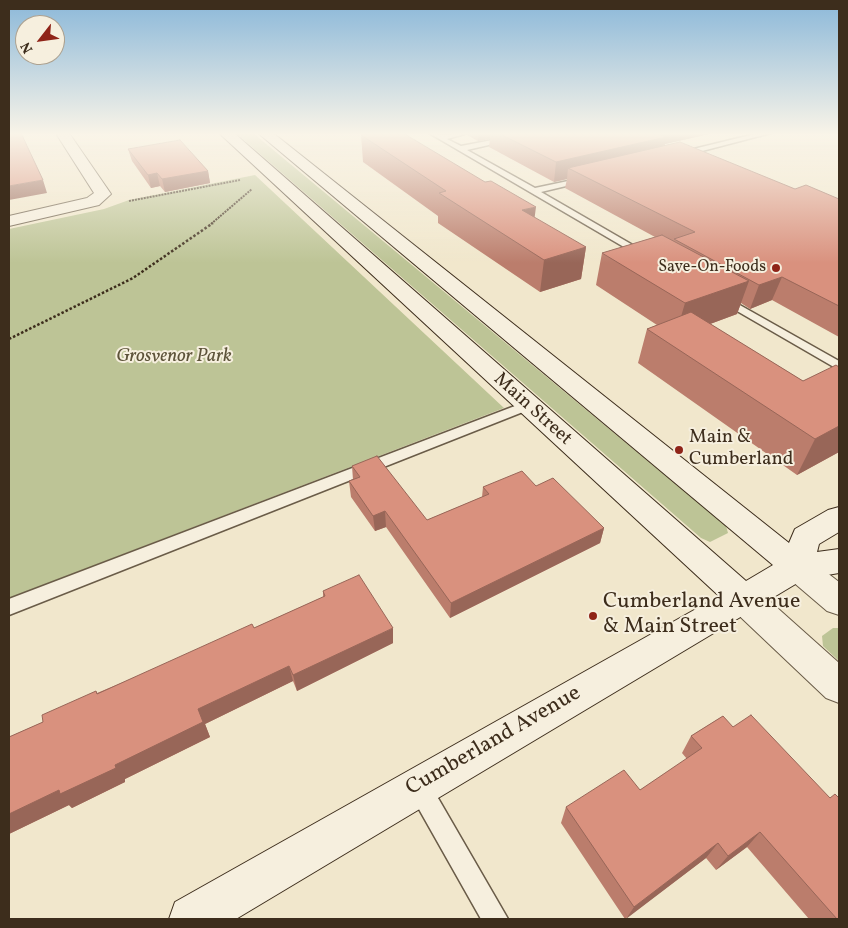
<!DOCTYPE html>
<html>
<head>
<meta charset="utf-8">
<style>
  body { margin:0 }
  #map { position:relative; width:848px; height:928px; overflow:hidden; background:#f1e7cc; font-family:Vollkorn,serif }
  canvas { display:block }
  .frame { position:absolute; inset:0; border:10px solid #3d2d1c; pointer-events:none }
  .north { position:absolute; left:15px; top:15px; width:50px; height:50px; box-sizing:border-box; background:#f6efde; border:1px solid #aca190; border-radius:50%; rotate:240deg; font-size:14px; font-weight:700; line-height:20px; text-align:center; color:#3d2d1c }
  .north::after { content:''; display:block; margin:auto; width:18px; height:22px; background:#8f2418; clip-path:polygon(50% 0,100% 100%,50% 72%,0 100%) }
</style>
</head>
<body>
<div id="map">
<canvas width="848" height="928"></canvas>
<div class="frame"></div>
<div class="north">N</div>
</div>
<script>
const ctx = document.querySelector('canvas').getContext('2d');
ctx.lineJoin = 'round';
function paint(path, color) {
  ctx.fillStyle = color;
  ctx.fill(path, 'evenodd');
}
function toPath(rows) {
  const path = new Path2D();
  for (const r of rows) {
    path.moveTo(r[0], r[1]);
    for (let i = 2; i < r.length; i += 2) path.lineTo(r[i], r[i + 1]);
  }
  return path;
}
function stroke(path, color, width, dash) {
  ctx.strokeStyle = color;
  ctx.lineWidth = width;
  ctx.lineCap = dash ? 'butt' : 'round';
  ctx.setLineDash(dash || []);
  ctx.stroke(path);
}
function drawText(font, color, halo, rows, align = 'center') {
  ctx.font = font + ' Vollkorn,serif';
  ctx.lineWidth = 4;
  ctx.setLineDash([]);
  ctx.textBaseline = 'middle';
  ctx.strokeStyle = halo;
  ctx.fillStyle = color;
  for (const [text, x, y, turn = 0] of rows) {
    ctx.save();
    ctx.translate(x, y);
    ctx.rotate((+turn || 0) * Math.PI / 180);
    ctx.textAlign = isNaN(turn) ? turn : align;
    if (halo) ctx.strokeText(text, 0, 0);
    ctx.fillText(text, 0, 0);
    ctx.restore();
  }
}
paint(toPath([
  [236,133,253,133,726,526,728,533,710,542,701,538],
  [255,175,504,408,9,598,9,229,104,209,129,200],
  [833,628,839,628,839,661,823,646,822,636]
]), '#bdc496');
const lane = toPath([
  [429,133,442,135,468,133,447,139,461,146,529,133,541,133,467,150,535,188,587,177,587,181,541,192,650,255,641,257,429,133],
  [759,133,771,133,683,156,677,153,759,133],
  [722,295,839,361,839,370,718,300,716,298,722,295],
  [528,401,533,402,535,405,533,408,9,615,9,599,528,401],
  [419,776,427,779,508,919,481,919,411,795,408,787,411,779,419,776]
]);
const street = toPath([
  [59,133,69,133,111,194,99,205,9,226,9,216,87,198,94,193,57,135,59,133],
  [797,554,808,558,839,582,839,615,827,611,786,576,781,567,786,558,797,554],
  [743,584,755,588,839,663,839,703,826,698,731,608,726,598,731,588,743,584]
]);
const secondary = toPath([
  [219,133,234,133,746,581,773,565,258,133,273,133,789,543,795,529,828,510,839,507,839,532,819,544,817,552,839,549,839,573,804,579,236,919,169,919,175,902,719,596,219,133]
]);
stroke(lane, '#6a5c48', 3);
stroke(street, '#6a5c48', 2);
stroke(secondary, '#3d2d1c', 2);
stroke(toPath([
  [129,201,240,180],
  [211,224,252,189]
]), '#3d2d1c', 2, [2, 1]);
stroke(toPath([
  [9,339,133,278,213,223]
]), '#3d2d1c', 2.5, [2.5, 2]);
paint(lane, '#f6efde');
paint(street, '#f6efde');
paint(secondary, '#f6efde');
paint(toPath([
  [468,133,713,133,665,144,664,146,795,189,839,199,839,337,772,300,750,309,741,303,737,314,710,324,803,381,839,367,839,452,797,475,638,363,647,329,657,325,596,285,602,253,655,237,565,188,567,179,554,182,489,147,490,139,478,141,467,135],
  [361,135,586,247,581,279,540,292,438,223,438,216,363,162],
  [128,149,208,171,210,183,165,192,160,186,151,188,132,161],
  [352,466,427,520,482,497,483,487,536,486,604,528,600,543,450,618,386,527,375,531,351,497,349,481,353,480],
  [323,591,393,643,297,691,293,681,205,724,210,737,125,779,125,782,72,808,69,805,9,834,9,737,43,722,96,691,97,693,254,628,323,597],
  [723,716,839,919,809,919,747,847,716,870,706,858,625,919,561,823,566,807,640,790,687,759,682,753,691,736]
]), '#bb7d6c');
paint(toPath([
  [478,133,490,133,490,139,478,141],
  [648,133,713,133,665,144,662,156,568,168,567,179,554,182,556,162],
  [208,171,210,183,165,192,162,179],
  [157,173,160,186,151,188,148,175],
  [43,180,47,193,9,200,9,186],
  [536,207,532,237,522,210],
  [586,247,581,279,540,292,544,260],
  [782,277,772,300,750,309,759,285],
  [749,281,737,314,675,337,685,303],
  [839,426,839,452,797,475,815,439],
  [385,511,386,527,375,531,373,516],
  [604,528,600,543,450,618,451,603],
  [393,628,393,643,297,691,293,675],
  [289,666,293,681,205,724,210,737,125,779,125,782,72,808,69,805,9,834,9,814,59,790,115,765,198,709],
  [760,832,747,847,716,870,728,856],
  [718,843,706,858,626,919,634,907]
]), '#986658');
const building = toPath([
  [9,133,21,133,43,180,9,186,9,133],
  [363,133,403,133,485,182,491,181,536,207,522,210,586,247,544,260,439,193,446,191,361,135,363,133],
  [498,133,654,133,666,137,556,162,498,133],
  [180,140,208,171,162,179,157,173,148,175,128,149,180,140],
  [680,142,795,189,806,185,839,199,839,306,782,277,759,285,674,239,695,232,568,168,680,142],
  [662,235,749,281,685,303,602,253,662,235],
  [691,312,803,381,836,365,839,367,839,426,815,439,647,329,691,312],
  [377,456,427,520,489,494,483,487,522,471,536,486,553,478,604,528,451,603,385,511,373,516,349,481,360,477,352,466,377,456],
  [359,575,393,628,293,675,289,666,198,709,203,722,115,765,116,768,60,794,59,790,9,814,9,737,43,722,42,715,96,691,97,694,252,624,254,628,325,596,323,591,359,575],
  [751,715,830,798,835,794,839,798,839,919,837,919,760,832,728,856,718,843,634,907,566,807,624,770,640,790,702,748,691,736,723,716,733,727,751,715]
]);
paint(building, '#d9917e');
stroke(building, '#986658', 1);
const sky = ctx.createLinearGradient(0, 0, 0, 263);
sky.addColorStop(0, '#8bb8d9');
sky.addColorStop(0.51, '#f9f4e8');
sky.addColorStop(1, '#f9f4e800');
ctx.fillStyle = sky;
ctx.fillRect(0, 0, 848, 263);
for (const [x, y, r, color] of [
  [776,268,5,"#8f2418"],
  [679,450,5,"#8f2418"],
  [593,616,5,"#8f2418"]
]) {
  const dot = new Path2D();
  dot.arc(x, y, r, 0, 2 * Math.PI);
  ctx.fillStyle = color;
  ctx.fill(dot);
  stroke(dot, '#f6efde', 2);
}
drawText('16px', '#3d2d1c', '#f6efde', [
  ["Save-On-Foods",766,268]
], 'right');
drawText('italic 19px', '#5d533a', '#f6efde', [
  ["Grosvenor Park",174,358]
]);
drawText('19px', '#3d2d1c', '#f6efde', [
  ["Main Street",532,410,42]
]);
drawText('19px', '#3d2d1c', '#f6efde', [
  ["Main &",689,439],
  ["Cumberland",689,461]
], 'left');
drawText('22px', '#3d2d1c', '#f6efde', [
  ["Cumberland Avenue",603,603],
  ["& Main Street",603,628]
], 'left');
drawText('22px', '#3d2d1c', '#f6efde', [
  ["Cumberland Avenue",494,742,-30]
]);
</script>
</body>
</html>
